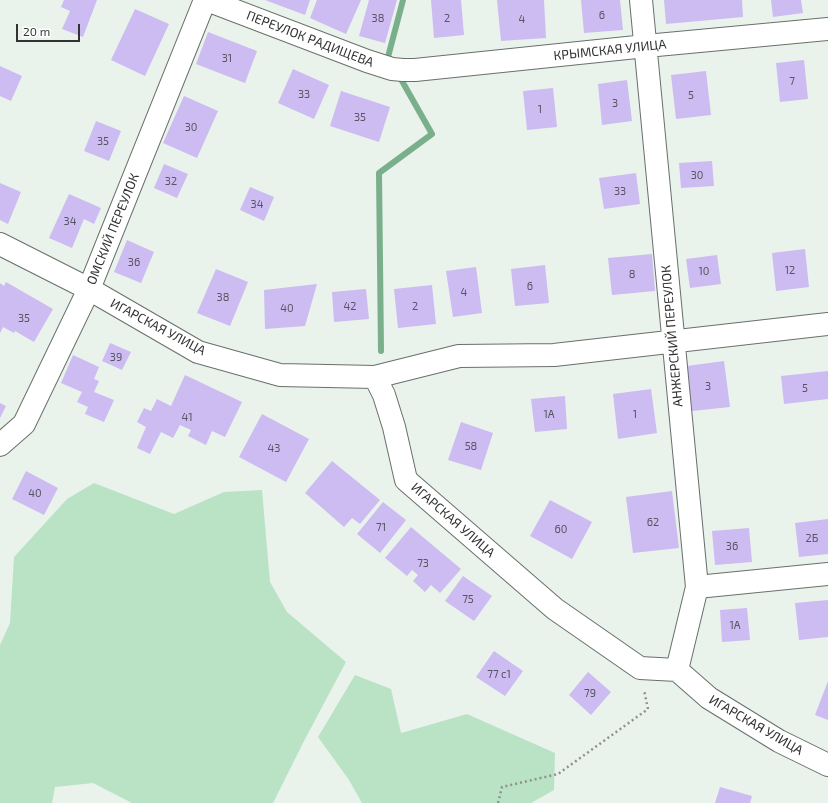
<!DOCTYPE html>
<html>
<head>
<meta charset="utf-8">
<style>
  body { margin:0 }
  #map { position:relative; width:828px; height:803px; overflow:hidden; background:#eaf2ec; font-family:"Exo 2",sans-serif }
  canvas { display:block }
  .scale { position:absolute; left:16px; top:24px; width:64px; height:18px; box-sizing:border-box; border:2px solid #303331; border-top:0; padding-left:5px; font-size:12px; line-height:14px; white-space:nowrap; color:#303331; -webkit-text-stroke:3px #fff; paint-order:stroke }
</style>
</head>
<body>
<div id="map">
<canvas width="828" height="803"></canvas>
<div class="scale">20 m</div>
</div>
<script>
const ctx = document.querySelector('canvas').getContext('2d');
ctx.lineJoin = 'round';
function paint(path, color) {
  ctx.fillStyle = color;
  ctx.fill(path, 'evenodd');
}
function toPath(rows) {
  const path = new Path2D();
  for (const r of rows) {
    path.moveTo(r[0], r[1]);
    for (let i = 2; i < r.length; i += 2) path.lineTo(r[i], r[i + 1]);
  }
  return path;
}
function stroke(path, color, width, dash) {
  ctx.strokeStyle = color;
  ctx.lineWidth = width;
  ctx.lineCap = dash ? 'butt' : 'round';
  ctx.setLineDash(dash || []);
  ctx.stroke(path);
}
function drawText(font, color, halo, rows, align = 'center') {
  ctx.font = font + ' "Exo 2",sans-serif';
  ctx.lineWidth = 3.5;
  ctx.setLineDash([]);
  ctx.textBaseline = 'middle';
  ctx.strokeStyle = halo;
  ctx.fillStyle = color;
  for (const [text, x, y, turn = 0] of rows) {
    ctx.save();
    ctx.translate(x, y);
    ctx.rotate((+turn || 0) * Math.PI / 180);
    ctx.textAlign = isNaN(turn) ? turn : align;
    if (halo) ctx.strokeText(text, 0, 0);
    ctx.fillText(text, 0, 0);
    ctx.restore();
  }
}
paint(toPath([
  [94,483,174,514,224,492,262,490,270,582,287,612,346,662,304,741,273,803,132,803,93,783,55,787,52,803,0,803,0,645,10,623,14,557,67,499],
  [355,675,391,689,401,733,467,714,555,753,554,790,531,803,362,803,349,780,318,737]
]), '#bae3c6');
stroke(toPath([
  [388,57,403,0],
  [381,351,379,173,432,134,402,81]
]), '#79af8b', 6);
paint(toPath([
  [64,0,97,0,83,37,62,29,70,11,61,7],
  [265,0,310,0,305,15],
  [317,0,361,0,346,34,310,18],
  [369,0,397,0,385,43,359,36],
  [431,0,461,0,464,35,434,38],
  [497,0,544,0,546,38,501,41],
  [581,0,620,0,623,30,584,33],
  [664,0,742,0,743,17,666,24],
  [771,0,801,0,803,13,773,17],
  [135,9,169,24,145,76,111,60],
  [208,32,257,51,245,83,196,64],
  [804,60,808,99,780,102,776,63],
  [0,66,22,76,11,101,0,96],
  [293,69,329,85,314,119,278,103],
  [706,71,711,115,676,119,671,75],
  [627,80,632,121,602,125,598,84],
  [553,88,557,127,527,130,523,91],
  [341,91,390,107,379,142,330,126],
  [184,96,218,111,197,158,163,143],
  [96,121,121,131,109,161,84,151],
  [712,161,714,186,681,188,679,163],
  [164,164,188,174,177,198,154,188],
  [636,173,640,204,604,209,599,178],
  [0,183,21,192,8,224,0,220],
  [250,187,274,197,264,221,240,210],
  [69,194,101,208,94,224,84,219,72,248,49,238],
  [127,240,154,252,141,283,114,272],
  [805,249,809,287,776,291,772,253],
  [652,254,655,291,612,295,608,258],
  [717,255,721,284,690,288,686,259],
  [545,265,549,303,515,306,511,269],
  [476,267,482,313,453,317,446,271],
  [216,269,248,282,230,326,197,313],
  [6,282,53,309,34,342,15,331,14,333,3,327,0,333,0,283,4,286],
  [317,284,305,326,265,329,264,290],
  [432,285,436,324,398,328,394,289],
  [366,289,369,319,334,322,332,292],
  [110,343,131,352,122,370,102,361],
  [73,355,99,367,94,379,99,381,94,392,114,400,104,422,85,414,88,407,77,402,82,392,61,383],
  [724,361,730,407,692,411,687,366],
  [828,371,828,399,784,404,781,376],
  [185,375,242,402,225,437,212,431,206,445,188,436,191,430,180,425,173,438,161,432,150,454,137,448,146,427,137,422,144,408,151,411,157,399,171,406],
  [651,389,657,433,618,439,613,394],
  [565,396,567,429,535,432,531,399],
  [0,403,6,406,0,418],
  [262,414,309,439,286,482,239,457],
  [461,422,493,433,481,470,448,460],
  [332,461,380,500,360,524,352,518,344,527,305,493],
  [26,471,58,488,44,515,12,499],
  [672,491,679,548,633,553,626,497],
  [550,500,592,522,572,559,530,536],
  [383,502,406,520,380,553,357,534],
  [828,519,828,554,799,557,795,523],
  [411,527,461,569,440,593,431,585,425,592,413,581,418,575,412,570,407,576,385,558],
  [749,528,752,562,715,565,712,531],
  [463,576,492,596,474,621,445,601],
  [828,600,828,637,799,640,795,603],
  [747,608,750,640,722,642,720,610],
  [494,651,523,671,505,696,476,677],
  [588,672,611,692,591,715,569,695],
  [828,681,828,720,815,715],
  [720,787,752,796,750,803,715,803]
]), '#ccbcf2');
const minor = toPath([
  [207,0,367,61,392,69,403,70,415,70,646,46,828,29],
  [641,0,697,587,677,670],
  [0,244,89,289,198,352,280,375,375,377,384,395,394,427,406,480,555,609,640,668,677,670,709,698,779,741,828,765],
  [375,377,459,356,554,355,828,324],
  [0,445,24,424,89,289,205,0],
  [697,587,828,574]
]);
stroke(minor, '#69706b', 24);
stroke(toPath([
  [498,803,502,787,558,774,648,709,644,690]
]), '#8d928e', 2.5, [2, 3]);
stroke(minor, '#fff', 22);
drawText('11px', '#575561', null, [
  ["6",602,15],
  ["38",378,18],
  ["2",447,18],
  ["4",522,19],
  ["31",227,58],
  ["7",792,81],
  ["33",304,94],
  ["5",691,95],
  ["3",615,103],
  ["1",540,109],
  ["35",360,117],
  ["30",191,127],
  ["35",103,141],
  ["30",697,175],
  ["32",171,181],
  ["33",620,191],
  ["34",257,204],
  ["34",70,221],
  ["36",134,262],
  ["12",790,270],
  ["10",704,271],
  ["8",632,274],
  ["6",530,286],
  ["4",464,292],
  ["38",223,297],
  ["42",350,306],
  ["2",415,306],
  ["40",287,308],
  ["35",24,318],
  ["39",116,357],
  ["3",708,386],
  ["5",805,388],
  ["1А",549,414],
  ["1",635,414],
  ["41",187,417],
  ["58",471,446],
  ["43",274,448],
  ["40",35,493],
  ["62",653,522],
  ["71",381,527],
  ["60",561,529],
  ["2Б",812,538],
  ["36",732,546],
  ["73",423,563],
  ["75",468,599],
  ["1А",735,625],
  ["77 с1",499,674],
  ["79",590,693]
]);
drawText('13px', '#303331', '#fff', [
  ["ПЕРЕУЛОК РАДИЩЕВА",310,39,21],
  ["КРЫМСКАЯ УЛИЦА",610,50,-6],
  ["ОМСКИЙ ПЕРЕУЛОК",113,229,-68],
  ["ИГАРСКАЯ УЛИЦА",158,327,28],
  ["АНЖЕРСКИЙ ПЕРЕУЛОК",672,336,-95],
  ["ИГАРСКАЯ УЛИЦА",453,520,41],
  ["ИГАРСКАЯ УЛИЦА",756,725,30]
]);
</script>
</body>
</html>
